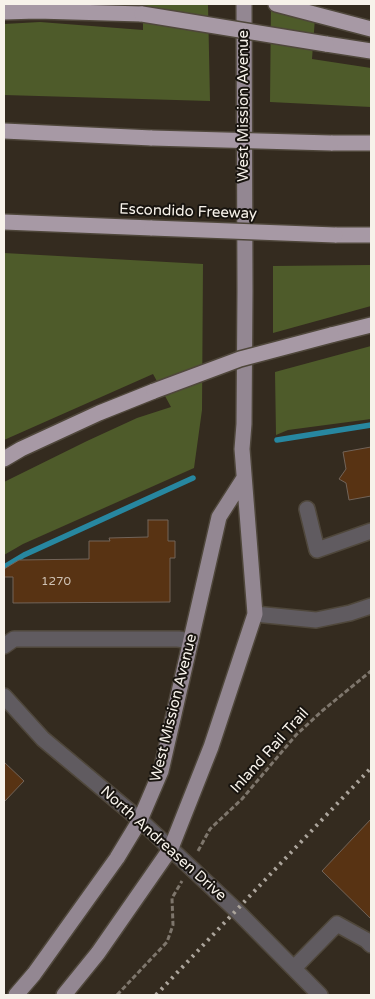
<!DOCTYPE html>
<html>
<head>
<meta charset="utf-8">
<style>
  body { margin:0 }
  #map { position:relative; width:375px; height:999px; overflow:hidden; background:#342b1f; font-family:"Varela Round",sans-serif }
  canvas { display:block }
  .frame { position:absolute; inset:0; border:5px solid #f7f2ea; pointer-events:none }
</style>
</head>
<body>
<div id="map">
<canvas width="375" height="999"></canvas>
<div class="frame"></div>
</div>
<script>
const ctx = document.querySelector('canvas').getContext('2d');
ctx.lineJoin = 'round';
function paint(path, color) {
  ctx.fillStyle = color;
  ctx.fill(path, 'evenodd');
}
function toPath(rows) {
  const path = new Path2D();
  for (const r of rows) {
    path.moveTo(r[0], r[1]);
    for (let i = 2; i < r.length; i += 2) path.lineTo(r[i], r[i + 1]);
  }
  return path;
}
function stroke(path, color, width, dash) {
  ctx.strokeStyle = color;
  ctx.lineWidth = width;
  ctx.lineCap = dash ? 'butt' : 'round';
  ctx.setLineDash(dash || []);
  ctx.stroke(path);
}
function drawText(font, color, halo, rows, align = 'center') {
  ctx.font = font + ' "Varela Round",sans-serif';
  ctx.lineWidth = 4;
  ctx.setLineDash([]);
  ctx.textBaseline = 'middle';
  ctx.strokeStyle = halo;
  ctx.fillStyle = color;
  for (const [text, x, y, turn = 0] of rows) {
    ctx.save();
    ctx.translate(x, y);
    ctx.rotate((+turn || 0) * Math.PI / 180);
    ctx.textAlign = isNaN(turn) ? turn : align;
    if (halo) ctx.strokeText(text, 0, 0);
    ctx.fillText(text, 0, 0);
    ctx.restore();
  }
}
paint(toPath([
  [143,4,208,4,210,101,4,95,4,24,40,22,143,30],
  [271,4,316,4,312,59,371,68,371,107,270,102],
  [4,253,203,264,202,410,194,468,23,544,4,555,4,482,87,441,137,418,171,407,153,374,4,440],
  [371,265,371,306,273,333,273,266],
  [371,346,371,419,288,430,276,435,275,372]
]), '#4e5b2a');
stroke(toPath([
  [277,440,371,425],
  [4,567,24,555,193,478]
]), '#2787a0', 5.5);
const building = toPath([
  [371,447,371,496,349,500,346,483,339,479,346,469,343,452,371,447],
  [148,520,168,520,168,541,175,541,175,558,170,558,170,602,13,603,13,577,4,577,4,569,19,560,89,559,89,541,110,541,109,538,148,537,148,520],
  [4,762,24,781,4,802,4,762],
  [371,819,371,919,322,871,371,819]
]);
paint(building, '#583313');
stroke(building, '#726459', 1);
const minor = toPath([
  [307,509,317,550,371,531],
  [255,614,316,620,350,613,371,606],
  [4,646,14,639,178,639,191,641],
  [4,696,43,739,140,820,237,911,320,995],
  [294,968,337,924,366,940,371,945]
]);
const major = toPath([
  [16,995,34,974,117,858,140,820,161,771,219,517,244,478],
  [64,995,98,953,171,848,211,747,255,614,242,449,244,424,245,291,244,4]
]);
const highway = toPath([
  [276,4,371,29],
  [4,12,37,11,142,14],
  [326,44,371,51],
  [4,131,152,138],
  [331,143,371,143],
  [4,222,152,228],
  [335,235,371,235],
  [331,335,371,325],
  [4,459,21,449,99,413,154,391]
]);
stroke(minor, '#4f473b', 18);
stroke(major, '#4f473b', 18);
stroke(highway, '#4f473b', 18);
stroke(toPath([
  [198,851,210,829,242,799,296,735,322,711,371,671],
  [117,995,167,942,173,925,172,898,182,881]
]), '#7e766c', 3, [5, 2.5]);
stroke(minor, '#605b60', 15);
stroke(major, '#938792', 15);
stroke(highway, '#a799a5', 15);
stroke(toPath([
  [156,995,371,768]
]), '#aca59c', 4, [2.5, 5]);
const highwayBridge = toPath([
  [142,14,326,44],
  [152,138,331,143],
  [152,228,335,235],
  [154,391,240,359,331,335]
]);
stroke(highwayBridge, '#4f473b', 18, []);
stroke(highwayBridge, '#a799a5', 15);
drawText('12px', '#cfc2b4', null, [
  ["1270",56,582]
]);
drawText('15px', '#f7f2ea', '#18140f', [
  ["West Mission Avenue",244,106,-90],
  ["Escondido Freeway",188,212,2],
  ["West Mission Avenue",174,708,-76],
  ["Inland Rail Trail",270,751,-48],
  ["North Andreasen Drive",163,844,42]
]);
</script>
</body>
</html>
